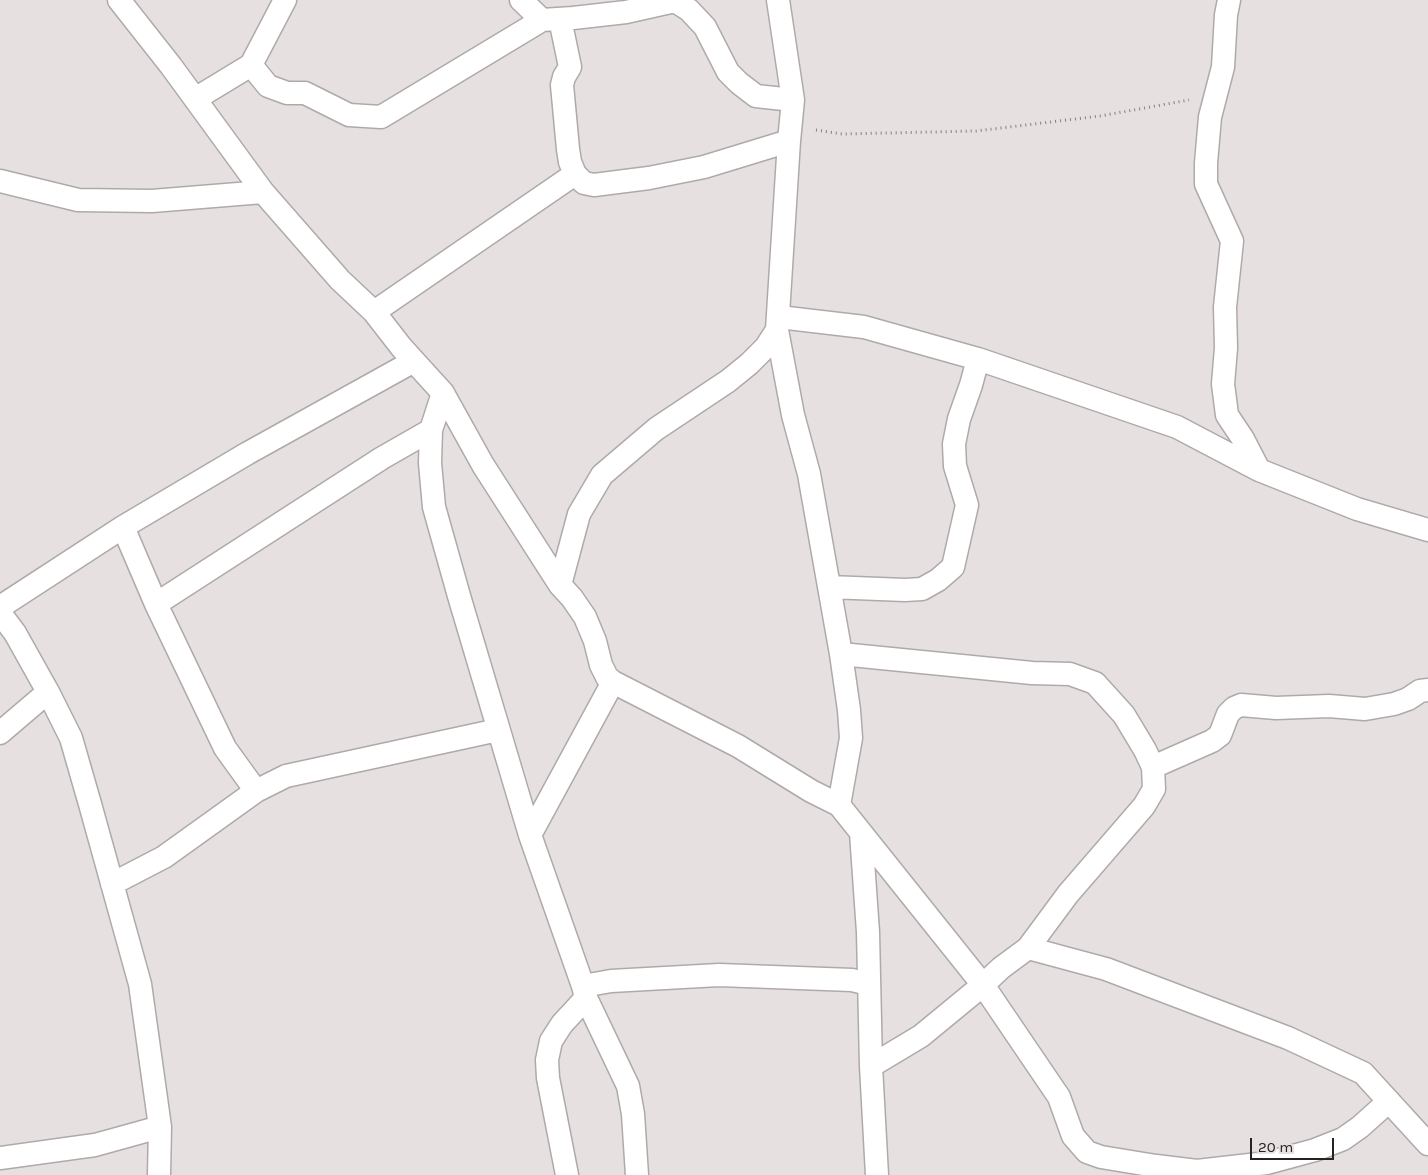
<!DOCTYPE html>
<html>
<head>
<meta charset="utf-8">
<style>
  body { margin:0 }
  #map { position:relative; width:1428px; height:1175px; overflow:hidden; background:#e7e0e1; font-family:Karla,sans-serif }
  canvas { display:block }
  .scale { position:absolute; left:1250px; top:1138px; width:84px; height:22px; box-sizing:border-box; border:2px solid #252223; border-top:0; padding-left:6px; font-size:15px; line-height:18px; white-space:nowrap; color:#252223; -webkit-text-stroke:4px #e7e0e1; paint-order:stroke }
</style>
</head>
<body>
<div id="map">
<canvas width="1428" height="1175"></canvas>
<div class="scale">20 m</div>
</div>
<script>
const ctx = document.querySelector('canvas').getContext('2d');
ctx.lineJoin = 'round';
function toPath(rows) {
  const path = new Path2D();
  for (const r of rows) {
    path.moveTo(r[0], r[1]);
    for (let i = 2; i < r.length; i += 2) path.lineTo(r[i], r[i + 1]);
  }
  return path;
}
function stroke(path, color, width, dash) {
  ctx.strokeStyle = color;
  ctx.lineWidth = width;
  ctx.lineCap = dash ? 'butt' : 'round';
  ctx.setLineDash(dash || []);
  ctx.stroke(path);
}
const street = toPath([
  [119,0,171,66,263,192],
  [521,0,542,20,573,18,626,12,675,1,689,10,705,27,728,72,739,83,756,96,793,100],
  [1229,0,1226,15,1223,67,1210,117,1206,163,1206,184,1232,241,1225,307,1226,348,1223,384,1227,415,1243,439,1259,470],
  [560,19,570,67,564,77,562,85,568,149,570,162,575,174,584,183,594,185,649,178,704,167,789,141],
  [251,65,268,86,287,93,305,93,349,115,381,117,542,20],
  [195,99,251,65,285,0],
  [0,181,78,200,152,201,263,192,340,280,374,312,402,348,443,393,483,465,560,585,572,598,585,617,595,641,601,665,607,677,613,682,738,746,811,791,839,805,983,985,1059,1097,1073,1136,1087,1152,1101,1157,1156,1166,1160,1175],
  [374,312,575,174],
  [779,317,864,327,978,359,1177,427,1259,470,1357,509,1428,530],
  [777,330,793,415,809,474,841,654,849,710,851,738,839,805],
  [443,393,431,430,430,463,434,507,459,596,530,835,583,986,586,998,628,1086,633,1114,637,1175],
  [123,527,156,604,225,748,256,791],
  [560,585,579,514,602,475,656,429,728,381,749,364,766,347,777,330,789,141,793,100,778,0],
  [829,587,905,590,922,589,938,580,953,567,967,505,955,466,954,444,959,419,971,385,978,359],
  [156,604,382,458,431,430],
  [0,607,123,527,248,453,414,361],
  [0,613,15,633,48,692,71,738,90,804,140,984,160,1127,159,1175],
  [841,654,1032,673,1070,674,1095,683,1124,715,1145,750,1153,767],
  [0,733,48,692],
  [861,833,868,932,871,1066,877,1175],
  [530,835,613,682],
  [112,884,164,857,256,791,286,776,498,730],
  [1028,948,1106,969,1288,1038,1363,1073,1428,1144],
  [583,986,611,981,719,975,852,980,869,984],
  [871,1066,921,1036,983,985,1001,968,1028,948,1068,894,1144,806,1154,789,1153,767,1212,741,1220,735,1228,714,1234,708,1241,705,1276,708,1329,706,1365,709,1394,704,1408,699,1420,691,1428,690],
  [0,1158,95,1145,160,1127],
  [1156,1166,1197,1171,1267,1163,1315,1150,1343,1139,1360,1127,1389,1101],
  [567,1175,548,1078,547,1060,551,1041,562,1024,586,998]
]);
stroke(street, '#b0a9aa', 25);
stroke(toPath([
  [816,130,842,134,976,131,1100,116,1189,100]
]), '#847f80', 3, [1, 4]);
stroke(street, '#fff', 22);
</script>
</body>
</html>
